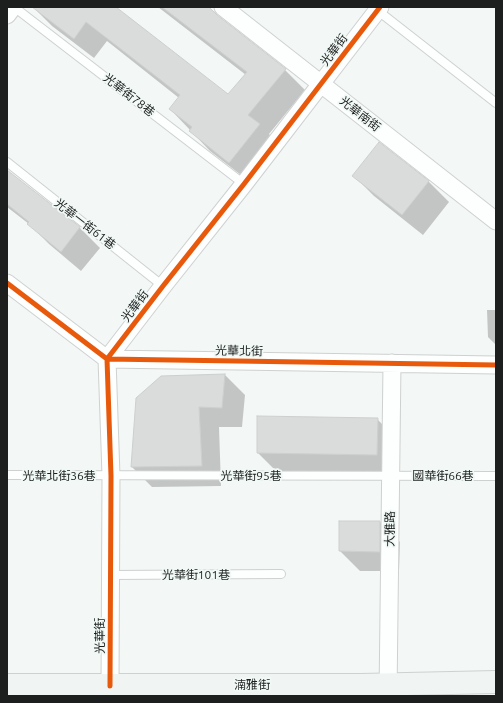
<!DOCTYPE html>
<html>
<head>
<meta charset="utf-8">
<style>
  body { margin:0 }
  #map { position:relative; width:503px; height:703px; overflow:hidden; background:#f3f7f5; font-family:Ubuntu,sans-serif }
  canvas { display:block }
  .frame { position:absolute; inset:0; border:8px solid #1c1f1e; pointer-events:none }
</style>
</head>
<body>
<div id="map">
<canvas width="503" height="703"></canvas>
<div class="frame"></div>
</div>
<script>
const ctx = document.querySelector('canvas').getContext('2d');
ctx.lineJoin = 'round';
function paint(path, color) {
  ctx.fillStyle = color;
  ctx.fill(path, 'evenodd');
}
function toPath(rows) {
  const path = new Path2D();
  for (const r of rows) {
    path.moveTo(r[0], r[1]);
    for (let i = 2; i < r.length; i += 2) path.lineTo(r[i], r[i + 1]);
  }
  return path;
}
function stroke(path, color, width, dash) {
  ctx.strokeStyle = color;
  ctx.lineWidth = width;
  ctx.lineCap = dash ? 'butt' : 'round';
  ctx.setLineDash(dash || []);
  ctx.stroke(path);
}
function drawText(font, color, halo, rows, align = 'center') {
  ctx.font = font + ' Ubuntu,"Noto Sans TC",sans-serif';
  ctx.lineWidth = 3.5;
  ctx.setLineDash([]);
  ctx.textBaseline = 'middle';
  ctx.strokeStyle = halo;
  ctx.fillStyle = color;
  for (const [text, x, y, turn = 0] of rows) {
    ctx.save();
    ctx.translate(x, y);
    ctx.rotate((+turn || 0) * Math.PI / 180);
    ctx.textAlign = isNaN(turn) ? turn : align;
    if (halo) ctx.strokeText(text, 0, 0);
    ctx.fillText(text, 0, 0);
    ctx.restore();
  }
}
paint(toPath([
  [33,7,115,7,228,96,246,75,158,7,208,7,222,20,285,70,305,90,269,134,279,145,250,182,210,151,170,109,179,98,107,41,94,58,52,26],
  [380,144,429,182,449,202,423,235,374,196,354,176],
  [7,171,80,228,100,248,81,271,49,244,29,224,7,207],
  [487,310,496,310,496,345,488,337],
  [225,375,245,395,242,427,219,427,221,486,152,487,132,467],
  [377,419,397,439,397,474,278,473,258,453],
  [380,522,400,542,399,571,360,571,340,551]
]), '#0003');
const building = toPath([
  [32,7,116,7,228,94,247,72,162,7,209,7,217,15,286,69,248,115,260,124,229,163,189,131,192,127,169,109,180,95,86,22,74,39,32,7],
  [379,142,429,181,402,215,352,176,379,142],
  [7,170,80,227,61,252,27,224,29,222,7,204,7,170],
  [225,374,222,408,199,407,202,466,131,467,136,398,161,376,225,374],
  [257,416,378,418,377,455,257,453,257,416],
  [339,521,380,521,380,552,339,551,339,521]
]);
paint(building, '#d9dcdb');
stroke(building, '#cccfce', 1);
const lane = toPath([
  [14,7,244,184],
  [377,10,496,103],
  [7,162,163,286],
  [7,475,496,476],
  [111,575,281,574]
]);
const street = toPath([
  [223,7,496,221],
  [7,15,13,7],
  [7,283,107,359,496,365],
  [110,686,111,476,107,359,163,286,244,184,380,7],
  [388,696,392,363]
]);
const secondary = toPath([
  [7,685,361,685,496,682]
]);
stroke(lane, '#ced1d0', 10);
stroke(street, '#ced1d0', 19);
stroke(secondary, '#ced1d0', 24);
stroke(lane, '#fdfefe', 8);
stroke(street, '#fdfefe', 17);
stroke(secondary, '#f0f4f3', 22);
stroke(toPath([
  [7,283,107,359,496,365],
  [110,686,111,476,107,359,163,286,244,184,380,7]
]), '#e8590c', 5);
drawText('12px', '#1c1f1e', '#f1f9f6', [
  ["光華街",334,50,-53],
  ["光華街78巷",129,95,38],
  ["光華南街",360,114,38],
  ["光華一街61巷",85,224,38],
  ["光華街",135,306,-53],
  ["光華北街",239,351,1],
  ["光華北街36巷",59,476],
  ["光華街95巷",251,476],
  ["國華街66巷",443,476],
  ["大雅路",390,529,-89],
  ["光華街101巷",196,575],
  ["光華街",100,636,-90],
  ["湳雅街",252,685]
]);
</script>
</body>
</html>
